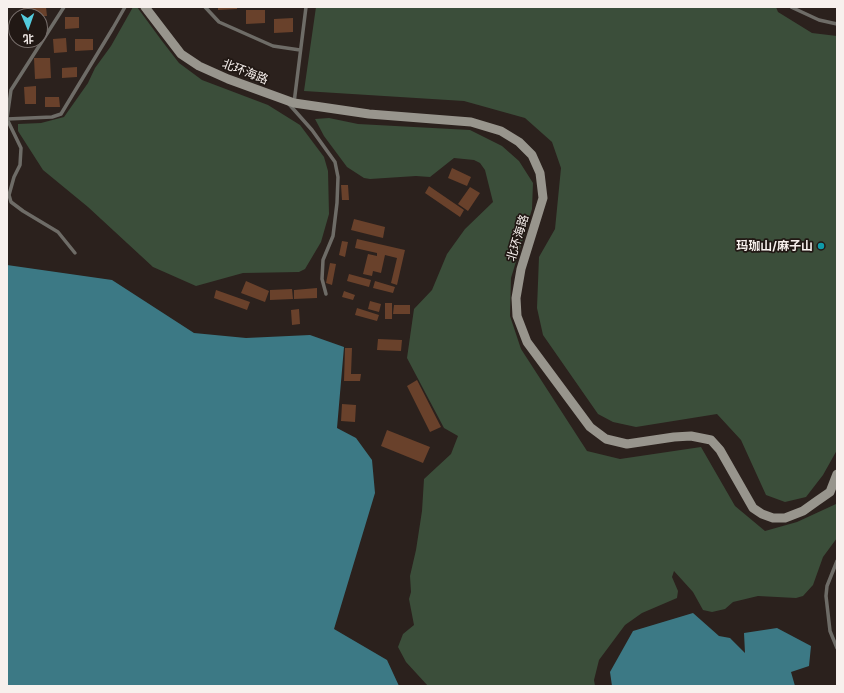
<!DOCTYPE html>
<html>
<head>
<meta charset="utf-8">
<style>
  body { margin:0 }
  #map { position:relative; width:844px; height:693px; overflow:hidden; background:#2b211d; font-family:Inter,"Noto Sans SC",sans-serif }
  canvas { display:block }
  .frame { position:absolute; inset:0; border:8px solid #f7f0ed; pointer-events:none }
  .north { position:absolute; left:8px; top:8px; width:40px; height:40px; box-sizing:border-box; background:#211814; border:1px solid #776e6b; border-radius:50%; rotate:178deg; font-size:11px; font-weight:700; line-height:16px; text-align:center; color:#f7f0ed }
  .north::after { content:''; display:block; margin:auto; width:14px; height:18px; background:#53cadc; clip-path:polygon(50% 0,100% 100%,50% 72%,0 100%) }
</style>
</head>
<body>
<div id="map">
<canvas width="844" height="693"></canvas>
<div class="frame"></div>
<div class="north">北</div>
</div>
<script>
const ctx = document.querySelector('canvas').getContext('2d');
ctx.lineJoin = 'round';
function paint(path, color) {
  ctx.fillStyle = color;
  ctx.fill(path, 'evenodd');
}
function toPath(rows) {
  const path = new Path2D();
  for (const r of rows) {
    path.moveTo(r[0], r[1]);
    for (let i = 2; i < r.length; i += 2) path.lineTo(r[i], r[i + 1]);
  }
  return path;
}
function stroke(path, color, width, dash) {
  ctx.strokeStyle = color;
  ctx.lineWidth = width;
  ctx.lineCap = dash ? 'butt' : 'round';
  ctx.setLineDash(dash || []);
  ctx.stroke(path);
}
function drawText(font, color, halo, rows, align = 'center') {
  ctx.font = font + ' Inter,"Noto Sans SC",sans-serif';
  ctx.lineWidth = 3.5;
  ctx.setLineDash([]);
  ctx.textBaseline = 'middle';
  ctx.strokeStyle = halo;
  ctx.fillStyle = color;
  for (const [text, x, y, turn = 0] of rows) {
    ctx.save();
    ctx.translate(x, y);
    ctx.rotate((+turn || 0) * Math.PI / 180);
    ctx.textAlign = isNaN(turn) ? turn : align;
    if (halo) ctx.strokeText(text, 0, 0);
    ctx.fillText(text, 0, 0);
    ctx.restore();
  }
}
paint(toPath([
  [133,7,137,7,162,41,179,63,202,80,268,105,300,125,324,157,328,171,329,214,321,242,305,269,299,272,243,273,196,286,153,267,88,207,43,170,18,131,18,124,41,123,64,117,88,83,95,68,111,46],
  [316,7,776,7,778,12,812,33,837,36,837,450,823,475,806,497,785,502,766,495,741,440,717,414,636,427,613,422,598,414,543,335,537,308,539,257,555,229,561,168,552,142,525,118,464,101,304,91],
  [329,118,358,124,470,130,502,146,519,161,533,183,532,209,511,278,510,316,521,349,587,451,620,459,701,447,735,506,765,531,797,522,836,504,837,501,837,538,823,557,813,585,803,596,796,598,758,596,733,602,725,609,712,612,703,610,693,592,674,571,672,577,678,591,677,598,642,613,625,625,599,660,594,680,595,686,428,686,406,662,398,647,403,634,414,625,409,599,411,592,410,576,416,550,422,511,424,479,451,454,458,436,444,428,407,358,414,309,432,290,447,254,465,229,493,202,485,170,480,163,474,160,454,158,430,177,416,176,370,179,364,178,347,167,324,136,315,119]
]), '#3b4e3a');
paint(toPath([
  [7,265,112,280,194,333,246,338,310,335,344,347,337,428,356,438,372,460,375,493,334,629,387,660,399,686,7,686],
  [693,613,719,636,730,638,745,653,744,633,777,628,811,646,809,666,791,672,795,686,612,686,610,672,633,631]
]), '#3c7985');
paint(toPath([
  [23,7,46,7,47,16,24,16],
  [218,7,237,7,237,9,218,10],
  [246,10,265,10,265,23,246,24],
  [65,17,79,17,79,28,65,29],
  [293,18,293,32,274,33,274,19],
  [66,38,67,52,54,53,53,39],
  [75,39,93,39,93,50,75,51],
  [34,58,50,58,51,78,35,79],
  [77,67,77,77,62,78,62,68],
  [36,86,36,104,25,104,24,87],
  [45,97,59,97,60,107,45,107],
  [452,168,471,177,467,186,448,178],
  [341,185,348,185,349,200,342,200],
  [429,186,464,210,460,217,425,193],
  [470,187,480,193,468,211,458,204],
  [354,219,385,227,383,238,351,230],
  [357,239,405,250,397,285,391,283,397,258,385,255,381,273,373,271,372,276,363,274,368,254,377,256,377,253,355,248],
  [342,241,348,242,345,257,339,255],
  [330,263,336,264,332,285,326,283],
  [349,274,371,280,369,287,347,281],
  [246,281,269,291,265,302,241,293],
  [375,281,395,287,393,293,373,288],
  [317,288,317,298,294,299,294,290],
  [292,289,293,299,270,300,270,290],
  [216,290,250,302,247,310,214,298],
  [344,291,355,295,353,300,342,297],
  [370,301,381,304,379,312,368,309],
  [385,303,392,303,392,319,385,319],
  [394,305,410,305,410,314,393,314],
  [357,308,379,315,377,321,355,315],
  [299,309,300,324,292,325,291,310],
  [378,339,402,340,401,351,377,350],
  [345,348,352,348,351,374,361,374,360,381,344,381],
  [417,380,441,427,430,432,407,386],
  [342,404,356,405,355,422,341,421],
  [387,430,430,447,423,463,381,446]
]), '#69412b');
stroke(toPath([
  [205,7,219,22,273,46,300,50],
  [791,7,819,20,837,24],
  [288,103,312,130,335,162,338,177,337,203,333,236,323,260,322,279,326,294],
  [294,103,306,7],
  [7,118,11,90,64,7],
  [7,119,52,117,61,114,113,28,125,7],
  [7,119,21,148,20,165,14,177,9,195,11,202,23,211,58,232,75,253],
  [837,561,827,586,826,596,830,631,837,648]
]), '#6e6c67', 3.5);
stroke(toPath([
  [145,7,181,54,199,66,228,79,294,103,369,114,471,122,501,131,519,142,532,155,540,173,543,198,521,269,516,298,517,316,527,342,590,427,606,439,627,444,674,437,691,436,711,440,720,450,753,508,762,514,773,518,785,518,803,511,817,501,830,492,837,474]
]), '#98958d', 9);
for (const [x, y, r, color] of [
  [821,246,4,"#0f9aa8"]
]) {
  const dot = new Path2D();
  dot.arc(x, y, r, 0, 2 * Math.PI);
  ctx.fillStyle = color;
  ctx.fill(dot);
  stroke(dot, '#211814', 1.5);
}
drawText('12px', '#f7f0ed', '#211814', [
  ["北环海路",245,72,21],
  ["北环海路",518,238,-73]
]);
drawText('bold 12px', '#f7f0ed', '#211814', [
  ["玛珈山/麻子山",813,246]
], 'right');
</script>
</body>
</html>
